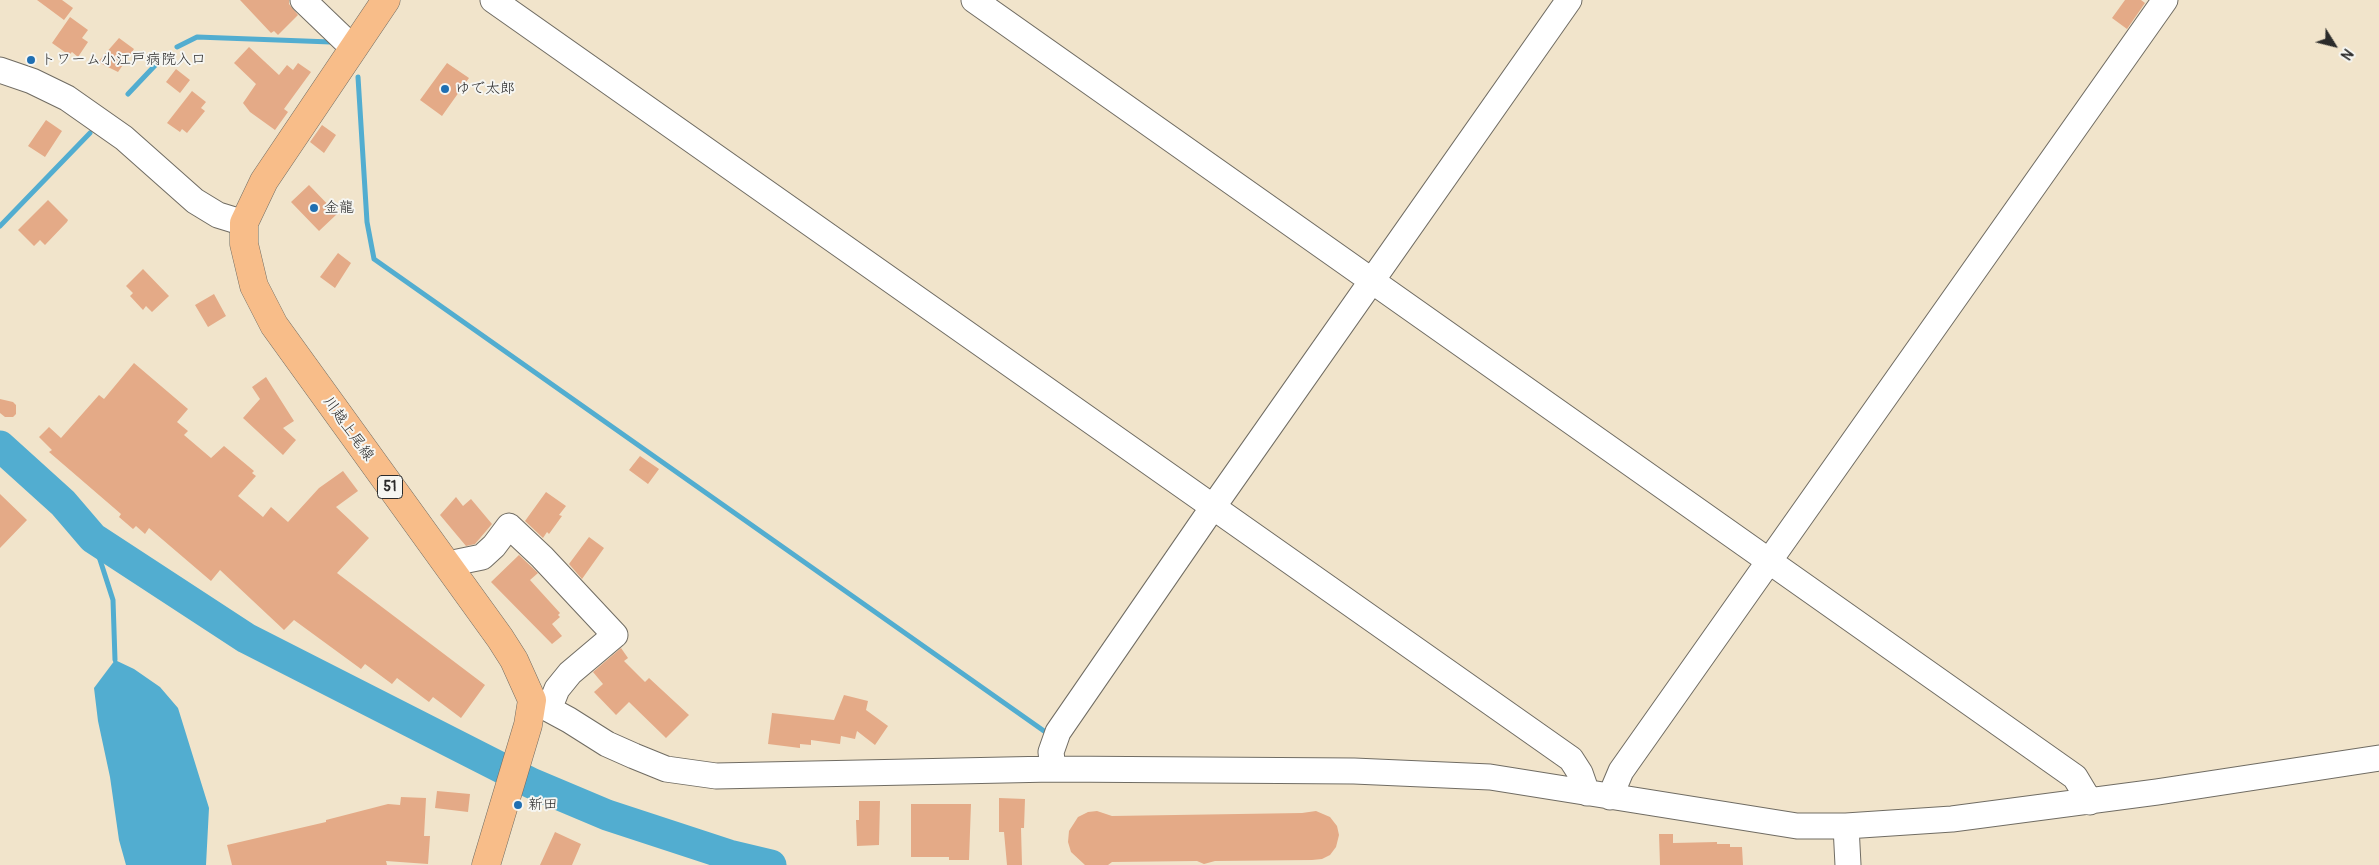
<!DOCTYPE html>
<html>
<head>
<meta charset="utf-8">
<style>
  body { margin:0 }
  #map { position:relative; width:2379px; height:865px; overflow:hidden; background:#f1e4cb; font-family:Pangolin,sans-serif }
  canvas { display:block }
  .north { position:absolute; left:2309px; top:20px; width:50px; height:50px; -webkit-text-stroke:4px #f6f6f2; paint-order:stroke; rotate:126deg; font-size:14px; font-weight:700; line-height:20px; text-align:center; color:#2b2b2b }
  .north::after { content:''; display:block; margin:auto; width:18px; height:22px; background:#2b2b2b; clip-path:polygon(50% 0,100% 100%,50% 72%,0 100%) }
</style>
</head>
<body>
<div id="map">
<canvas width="2379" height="865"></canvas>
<div class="north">N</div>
</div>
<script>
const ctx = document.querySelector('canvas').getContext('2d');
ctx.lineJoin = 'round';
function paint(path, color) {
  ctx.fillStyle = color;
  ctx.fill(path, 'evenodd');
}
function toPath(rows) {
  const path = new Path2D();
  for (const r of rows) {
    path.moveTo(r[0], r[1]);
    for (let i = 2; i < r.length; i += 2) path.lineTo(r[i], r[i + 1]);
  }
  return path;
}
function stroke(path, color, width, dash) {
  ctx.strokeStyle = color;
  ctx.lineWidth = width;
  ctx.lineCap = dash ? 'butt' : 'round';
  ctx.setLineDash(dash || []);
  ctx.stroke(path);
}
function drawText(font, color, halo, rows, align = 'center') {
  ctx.font = font + ' Pangolin,"Klee One",sans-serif';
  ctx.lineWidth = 4;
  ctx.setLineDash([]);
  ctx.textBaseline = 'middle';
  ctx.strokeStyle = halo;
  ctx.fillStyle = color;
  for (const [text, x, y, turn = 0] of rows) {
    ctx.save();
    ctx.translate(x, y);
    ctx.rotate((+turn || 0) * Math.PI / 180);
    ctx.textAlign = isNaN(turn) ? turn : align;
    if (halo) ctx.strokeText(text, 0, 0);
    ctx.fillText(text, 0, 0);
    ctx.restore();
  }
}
paint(toPath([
  [115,660,134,669,160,687,178,708,209,808,206,865,126,865,119,840,110,777,98,721,94,688]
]), '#52add0');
stroke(toPath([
  [177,47,197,37,331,42],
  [358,77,367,222,374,259,1044,731],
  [128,94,163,57],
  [0,226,90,133],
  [93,538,113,600,115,660]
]), '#52add0', 5);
stroke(toPath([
  [0,446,63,503,93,538,246,638,531,783,607,815,729,855,771,865]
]), '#52add0', 31);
paint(toPath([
  [37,0,62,0,73,8,64,20],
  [240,0,289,0,289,4,298,15,278,35,274,31,271,33],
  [2125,0,2141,0,2145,3,2127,29,2112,18],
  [70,17,88,30,82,38,88,42,78,57,72,52,69,55,52,43],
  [119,38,134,49,118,72,98,62],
  [249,47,279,75,287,65,293,70,298,63,311,72,284,109,288,112,275,130,250,112,243,103,256,84,234,63],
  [447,63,469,78,442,116,420,100],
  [176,69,190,80,180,93,166,82],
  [192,91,206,102,201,108,205,111,187,133,182,129,180,132,167,123],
  [46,120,62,131,45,157,28,146],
  [322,125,336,135,324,153,310,142],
  [309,185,337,214,319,231,291,202],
  [48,200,68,220,67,222,45,245,40,240,34,246,18,230],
  [338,253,351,263,335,288,320,277],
  [143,269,169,296,152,312,146,306,143,310,130,296,133,293,126,286],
  [214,294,226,316,208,327,195,305],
  [134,363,188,409,177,422,188,431,184,435,211,458,224,446,254,471,252,473,256,476,238,496,263,517,271,507,288,522,319,488,343,471,358,491,336,507,369,538,337,573,485,685,461,718,433,697,429,702,397,678,392,684,365,664,361,669,294,620,284,630,220,570,211,581,149,528,145,534,136,526,133,529,119,517,121,514,49,452,52,450,39,437,49,427,61,438,99,395,104,399],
  [266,377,294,421,283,428,296,440,283,455,243,418,260,399,252,387],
  [0,399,13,402,16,405,16,414,13,417,5,417,0,413],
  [640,456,659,469,648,484,629,470],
  [546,492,566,506,559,515,562,516,549,534,547,532,543,538,525,521],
  [0,494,27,520,0,548],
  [456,497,463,506,471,499,492,524,475,544,466,546,440,515],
  [589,537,604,548,582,579,569,564],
  [519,555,538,573,530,580,560,613,558,615,560,617,552,624,562,636,552,644,491,582],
  [621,648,628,658,624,661,645,682,649,678,689,715,666,738,629,702,616,715,594,692,603,684,593,672],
  [844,695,868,701,866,710,888,726,875,745,857,731,855,739,841,736,840,744,811,740,811,745,800,744,800,748,768,744,772,713,834,720],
  [437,791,470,794,468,812,435,808],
  [401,797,426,798,424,836,430,836,428,864,386,861,387,865,232,865,227,845,326,822,326,820,388,804,400,805],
  [999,798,1025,799,1024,828,1021,828,1022,865,1007,865,1004,832,999,832],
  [859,801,880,801,879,845,857,846,856,820,859,820],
  [911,804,971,804,969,860,949,860,949,857,911,857],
  [1097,811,1112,816,1302,813,1316,811,1330,817,1337,826,1339,835,1336,847,1330,855,1322,859,1312,860,1215,861,1204,864,1197,861,1112,862,1108,865,1085,865,1071,852,1068,842,1069,831,1078,817,1088,812],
  [555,832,581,844,572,865,540,865],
  [1659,834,1673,834,1673,843,1717,842,1717,844,1730,844,1730,847,1742,847,1743,865,1660,865]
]), '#e4aa87');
const minor = toPath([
  [303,0,353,48],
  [493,0,1571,759,1580,773,1587,793],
  [974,0,2075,777,2090,802],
  [0,70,32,81,67,98,124,138,195,201,218,215,244,223],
  [448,564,482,557,494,546,509,526,542,557,615,635,570,673,557,689,549,709],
  [532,700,569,720,607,744,634,756,666,769,716,776,1053,769,1354,771,1490,777,1797,826,1846,826,1952,819,2157,792,2379,758],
  [1053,769,1051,752,1058,732,1213,507,1569,0],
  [1610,797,1621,771,2165,0],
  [1846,826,1848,865]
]);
const major = toPath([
  [386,0,264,181,244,223,244,244,254,286,274,325,500,638,514,660,532,700,528,725,486,865]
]);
stroke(minor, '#706c63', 27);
stroke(major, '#706c63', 29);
stroke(minor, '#fff', 25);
stroke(major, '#f8bd89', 28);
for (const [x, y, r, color] of [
  [31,60,5,"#1f6fb2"],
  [445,89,5,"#1f6fb2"],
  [314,208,5,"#1f6fb2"],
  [518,805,5,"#1f6fb2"]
]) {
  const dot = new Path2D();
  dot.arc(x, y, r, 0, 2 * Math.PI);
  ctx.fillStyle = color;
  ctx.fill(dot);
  stroke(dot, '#f6f6f2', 2);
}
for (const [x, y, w] of [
  [390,487,25]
]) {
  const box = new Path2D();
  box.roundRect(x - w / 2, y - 11.5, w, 23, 4);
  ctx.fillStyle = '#f6f6f2';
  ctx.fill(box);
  stroke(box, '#2b2b2b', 1);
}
drawText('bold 14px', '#2b2b2b', null, [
  ["51",390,487]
]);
drawText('15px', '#2b2b2b', '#f6f6f2', [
  ["トワーム小江戸病院入口",41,60],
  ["ゆで太郎",455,89],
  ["金龍",324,208],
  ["新田",528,805]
], 'left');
drawText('15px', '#2b2b2b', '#f6f6f2', [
  ["川越上尾線",348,429,54]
]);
</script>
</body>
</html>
